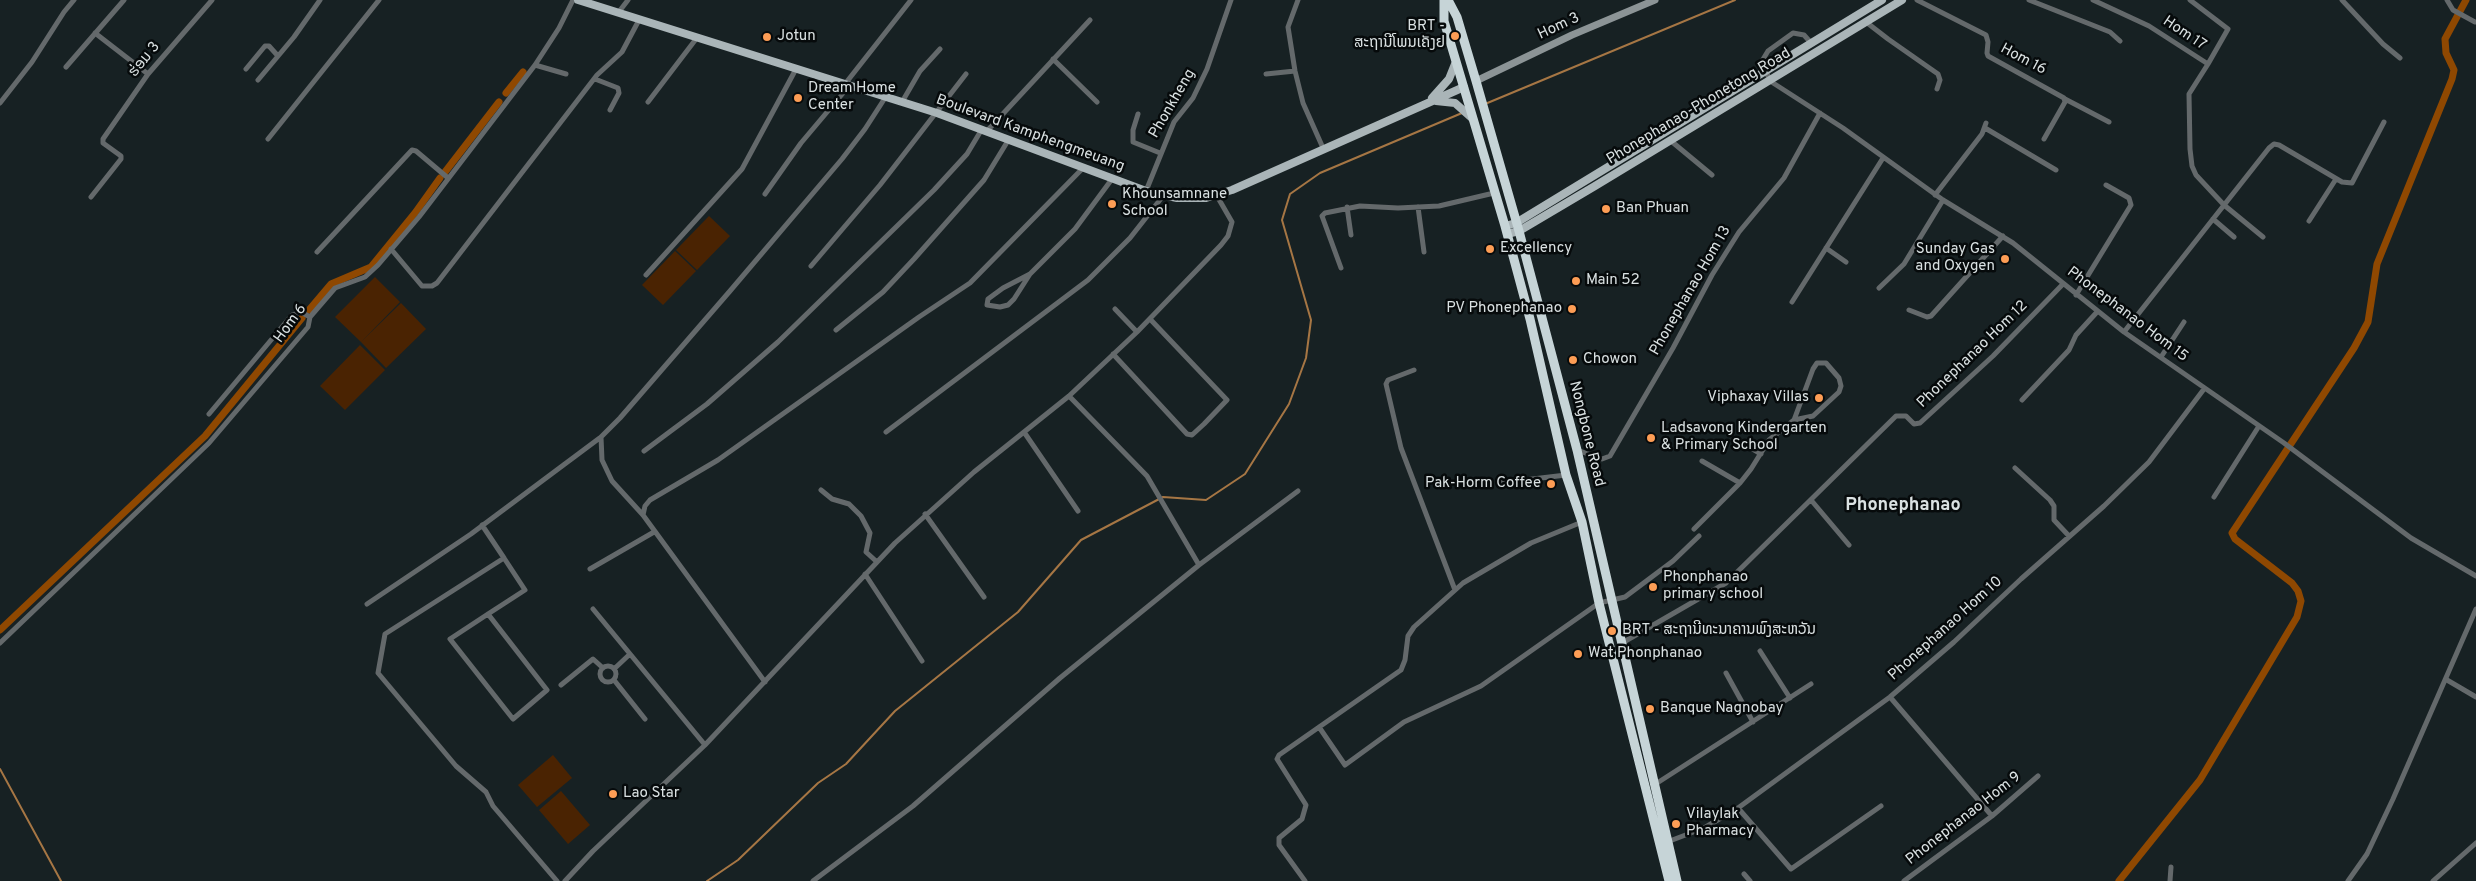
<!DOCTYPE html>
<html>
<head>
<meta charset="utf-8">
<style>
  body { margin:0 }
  canvas { display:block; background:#172123 }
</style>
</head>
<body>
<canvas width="2476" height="881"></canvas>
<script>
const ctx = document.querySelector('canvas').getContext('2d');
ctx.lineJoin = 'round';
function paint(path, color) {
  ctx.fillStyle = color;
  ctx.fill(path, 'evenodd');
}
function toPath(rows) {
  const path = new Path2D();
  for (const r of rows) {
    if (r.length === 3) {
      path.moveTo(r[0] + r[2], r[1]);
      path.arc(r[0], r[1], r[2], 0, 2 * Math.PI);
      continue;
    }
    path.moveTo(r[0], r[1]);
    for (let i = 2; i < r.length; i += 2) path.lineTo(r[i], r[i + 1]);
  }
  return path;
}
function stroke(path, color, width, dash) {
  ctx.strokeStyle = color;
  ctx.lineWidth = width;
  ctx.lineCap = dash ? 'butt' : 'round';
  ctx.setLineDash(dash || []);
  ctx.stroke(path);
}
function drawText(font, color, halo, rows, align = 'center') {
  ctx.font = font + ' Overpass,"Noto Sans Lao",sans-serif';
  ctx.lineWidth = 5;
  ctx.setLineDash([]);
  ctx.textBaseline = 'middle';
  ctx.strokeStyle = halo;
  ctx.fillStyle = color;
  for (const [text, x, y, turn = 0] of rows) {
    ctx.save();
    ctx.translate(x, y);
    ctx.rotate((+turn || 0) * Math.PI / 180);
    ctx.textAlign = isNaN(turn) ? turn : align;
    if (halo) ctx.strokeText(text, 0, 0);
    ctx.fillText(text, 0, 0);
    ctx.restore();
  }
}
paint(toPath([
  [709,216,730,236,697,270,676,250],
  [675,251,696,271,663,305,642,285],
  [375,277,400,302,361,342,335,317],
  [401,303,426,329,386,368,361,342],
  [360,345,385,370,345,410,320,386],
  [553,755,572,778,537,807,518,785],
  [561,791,590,825,568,844,539,810]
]), '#4a2302');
stroke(toPath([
  [1485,104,1735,0],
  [0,769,61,881],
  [707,881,738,860,818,783,846,764,895,711,1018,612,1081,540,1163,497,1206,500,1245,474,1289,404,1306,358,1311,320,1282,220,1290,194,1320,173,1462,113]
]), '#a67644', 2);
stroke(toPath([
  [506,93,523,72],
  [445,172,499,102],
  [309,310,331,284,371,267,415,213,440,178],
  [0,630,205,436,302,318],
  [2119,881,2200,780,2297,617,2301,601,2298,591,2292,583,2235,539,2232,533,2354,348,2368,322,2377,264,2452,79,2454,70,2446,53,2445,39,2466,0]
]), '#8f4801', 7);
stroke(toPath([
  [1298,0,1288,27,1295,71,1303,103,1323,148],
  [1917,0,1986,35,1988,42,1987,53,1988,56,2064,98,2065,102,2044,139],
  [2029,0,2110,32,2120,41],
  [2093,0,2149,26,2208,64,2228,29,2190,0],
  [2342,0,2383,44,2400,58],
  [2447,0,2453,10,2475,22],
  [618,13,628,0],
  [1866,22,1888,39,1938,74,1940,80,1937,89],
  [95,33,148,74],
  [1812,44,1804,35,1793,33,1768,51,1762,61,1770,81,1843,128,1943,200,2013,243,2124,332,2284,443,2411,538,2476,576],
  [1053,59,1097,102],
  [2208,64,2189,94,2190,149,2192,166,2196,175,2224,205,2263,237],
  [535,65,566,74],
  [66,67,124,0],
  [246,69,265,46,269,46,278,56],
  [1266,74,1295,71],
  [595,79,618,88,619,93,610,110],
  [258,80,294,37,320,0],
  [845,84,911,0],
  [2065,99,2109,122],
  [648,102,696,39],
  [902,102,920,71,940,49],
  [0,103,32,62,64,12,74,0],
  [1138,114,1133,130,1133,142,1160,153],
  [1985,128,2056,170],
  [987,131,1090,20],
  [268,139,379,0],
  [1671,141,1712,175],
  [1146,191,1174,122,1193,98,1207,69,1231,0],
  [765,194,801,143,849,86],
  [1935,195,1982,134,1986,123],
  [91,197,121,159,121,156,103,143,103,139,148,74,212,0],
  [1347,207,1351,235],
  [1418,207,1424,252],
  [2213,219,2234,237],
  [2309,221,2336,179],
  [1826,248,1846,262],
  [391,249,422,286,432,286,437,283,597,75,622,52,639,20],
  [317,252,412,150,416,151,448,178],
  [811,266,880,185,966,74],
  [1341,268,1322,216,1325,213,1360,206,1398,208,1439,206,1494,193],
  [1030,274,1003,288,988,299,987,305,1000,307,1008,305,1014,299,1030,274,1075,229,1112,179],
  [646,275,742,169,796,69],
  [1879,288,1904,264,1943,200],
  [2076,295,2131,205,2129,198,2106,185],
  [1792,302,1883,158],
  [1115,309,1137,332],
  [1909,310,1927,317,1931,316,2003,236],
  [836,330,883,292,914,259,984,180,1009,139],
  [2124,332,2269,148,2274,144,2279,145,2342,182,2352,183,2384,122],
  [1113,354,1187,434,1192,435,1204,424,1227,400,1150,319],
  [2161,357,2184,322],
  [1414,370,1388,380,1386,384,1401,448,1455,590],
  [1069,396,1147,476,1199,565],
  [2022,400,2069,350,2076,335,2097,312],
  [209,414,292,315,301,312,310,317],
  [886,432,1088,280,1130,238,1163,196],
  [1024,432,1078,511],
  [601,437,602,460,612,481,643,515,765,682],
  [1736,439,1761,454],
  [1577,450,1602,459,1610,456,1673,348,1712,275,1739,232,1784,178,1820,113],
  [644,451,707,404,778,342,934,190,967,154,982,129],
  [1702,461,1740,483],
  [2015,468,2050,500,2054,506,2054,520,2069,536],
  [1499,483,1566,475],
  [821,490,832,499,849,504,861,516,870,533,866,552,877,562],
  [2214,497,2259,426],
  [1811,500,1849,545],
  [925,514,984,597],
  [643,515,645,506,650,500,718,460,919,317,970,283,1084,167],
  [482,525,504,558,385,634,378,673,456,766,486,792,493,806,557,881],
  [1694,529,1740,483,1751,469,1769,440,1794,420,1813,416,1839,392,1841,386,1839,378,1826,363,1817,363,1813,369,1794,420],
  [590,569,654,532],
  [865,574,922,661],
  [367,604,471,534,601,437,620,418,730,291,842,159,865,129,885,98],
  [593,609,705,745],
  [488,614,547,690,513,719,450,639,488,614,525,590,504,558],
  [0,643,209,443,308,327,310,317,335,288,365,277,378,265,419,217,535,65,559,28,573,0],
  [1622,643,1726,583,1896,416,1906,416,1914,424,1920,423,1993,356,2063,284],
  [1760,651,1790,698],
  [608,674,8],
  [614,669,630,654],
  [1726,673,1753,722],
  [614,680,645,719],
  [2447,680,2476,697],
  [561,685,593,659,603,668],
  [1890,697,1992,816],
  [1319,727,1345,765,1404,722,1481,686,1599,603,1625,597,1673,561,1699,536],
  [1654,785,1811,684],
  [1738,808,1791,869,1881,806],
  [1667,842,1704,828,1738,808,1890,697,1954,642,2021,579,2104,506,2149,462,2204,389],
  [1744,874,1750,881],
  [565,881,593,851,705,745,895,543,974,472,1069,396,1137,332,1221,245,1228,236,1232,222,1217,196],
  [813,881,913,806,1060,678,1199,565,1298,491],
  [1305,881,1279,845,1279,838,1302,819,1306,805,1277,759,1279,755,1401,670,1405,660,1408,636,1414,627,1463,583,1531,543,1582,522],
  [1904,881,1992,816,2038,776],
  [2170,881,2171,867],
  [2348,881,2367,854,2393,799,2476,609],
  [2433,881,2476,843]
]), '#64696b', 5);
stroke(toPath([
  [1476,81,1572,35,1655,0]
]), '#8c9496', 7);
stroke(toPath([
  [578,0,937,113,1146,191,1177,198,1206,198,1232,190,1464,87],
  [1432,98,1449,79,1455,64],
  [1436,101,1455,103,1473,119],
  [1505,226,1516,223,1882,0],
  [1507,234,1519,231,1595,186,1902,0]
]), '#aab5b8', 8);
stroke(toPath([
  [1444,0,1444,21,1505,226,1530,319,1566,475,1582,522,1599,603,1669,881],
  [1448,0,1457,17,1476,81,1519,231,1577,450,1677,881]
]), '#c6d4d7', 9);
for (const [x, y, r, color] of [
  [1455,36,5,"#fd9d55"],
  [767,37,5,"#fd9d55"],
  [798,98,5,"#fd9d55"],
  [1112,204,5,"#fd9d55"],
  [1606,209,5,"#fd9d55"],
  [1490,249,5,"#fd9d55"],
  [2005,259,5,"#fd9d55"],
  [1576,281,5,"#fd9d55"],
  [1572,309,5,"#fd9d55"],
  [1573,360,5,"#fd9d55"],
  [1819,398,5,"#fd9d55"],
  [1651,438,5,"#fd9d55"],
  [1551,484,5,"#fd9d55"],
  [1653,587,5,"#fd9d55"],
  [1612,631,5,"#fd9d55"],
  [1578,654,5,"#fd9d55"],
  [1650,709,5,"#fd9d55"],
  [613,794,5,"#fd9d55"],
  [1676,824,5,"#fd9d55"]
]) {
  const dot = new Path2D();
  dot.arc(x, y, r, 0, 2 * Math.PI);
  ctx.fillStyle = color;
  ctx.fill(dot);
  stroke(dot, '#060a0b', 2);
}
drawText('15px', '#dae1e2', '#060a0b', [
  ["BRT -",1445,27,"right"],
  ["ສະຖານີໂພນເຄັງຢ",1445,44,"right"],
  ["Jotun",777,37],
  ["Dream Home",808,89],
  ["Center",808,106],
  ["Khounsamnane",1122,195],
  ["School",1122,212],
  ["Ban Phuan",1616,209],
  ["Excellency",1500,249],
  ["Sunday Gas",1995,250,"right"],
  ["and Oxygen",1995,267,"right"],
  ["Main 52",1586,281],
  ["PV Phonephanao",1562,309,"right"],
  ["Chowon",1583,360],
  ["Viphaxay Villas",1809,398,"right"],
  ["Ladsavong Kindergarten",1661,429],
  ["& Primary School",1661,446],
  ["Pak-Horm Coffee",1541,484,"right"],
  ["Phonphanao",1663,578],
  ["primary school",1663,595],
  ["BRT - ສະຖານີທະນາຄານພົງສະຫວັນ",1622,631],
  ["Wat Phonphanao",1588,654],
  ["Banque Nagnobay",1660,709],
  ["Lao Star",623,794],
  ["Vilaylak",1686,815],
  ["Pharmacy",1686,832]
], 'left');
drawText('15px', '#dae1e2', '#060a0b', [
  ["Hom 3",1559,27,-25],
  ["Hom 17",2184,34,34],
  ["ຮ່ອມ 3",145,60,-51],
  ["Hom 16",2023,60,28],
  ["Phonkheng",1173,104,-60],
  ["Phonephanao-Phonetong Road",1699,107,-31],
  ["Boulevard Kamphengmeuang",1030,134,20],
  ["Phonephanao Hom 13",1691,291,-60],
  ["Phonephanao Hom 15",2127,315,37],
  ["Hom 6",291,324,-54],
  ["Phonephanao Hom 12",1973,355,-44],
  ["Nongbone Road",1586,434,76],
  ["Phonephanao Hom 10",1946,629,-42],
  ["Phonephanao Hom 9",1964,819,-38]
]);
drawText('bold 18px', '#dae1e2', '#060a0b', [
  ["Phonephanao",1903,506]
]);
</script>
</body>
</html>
